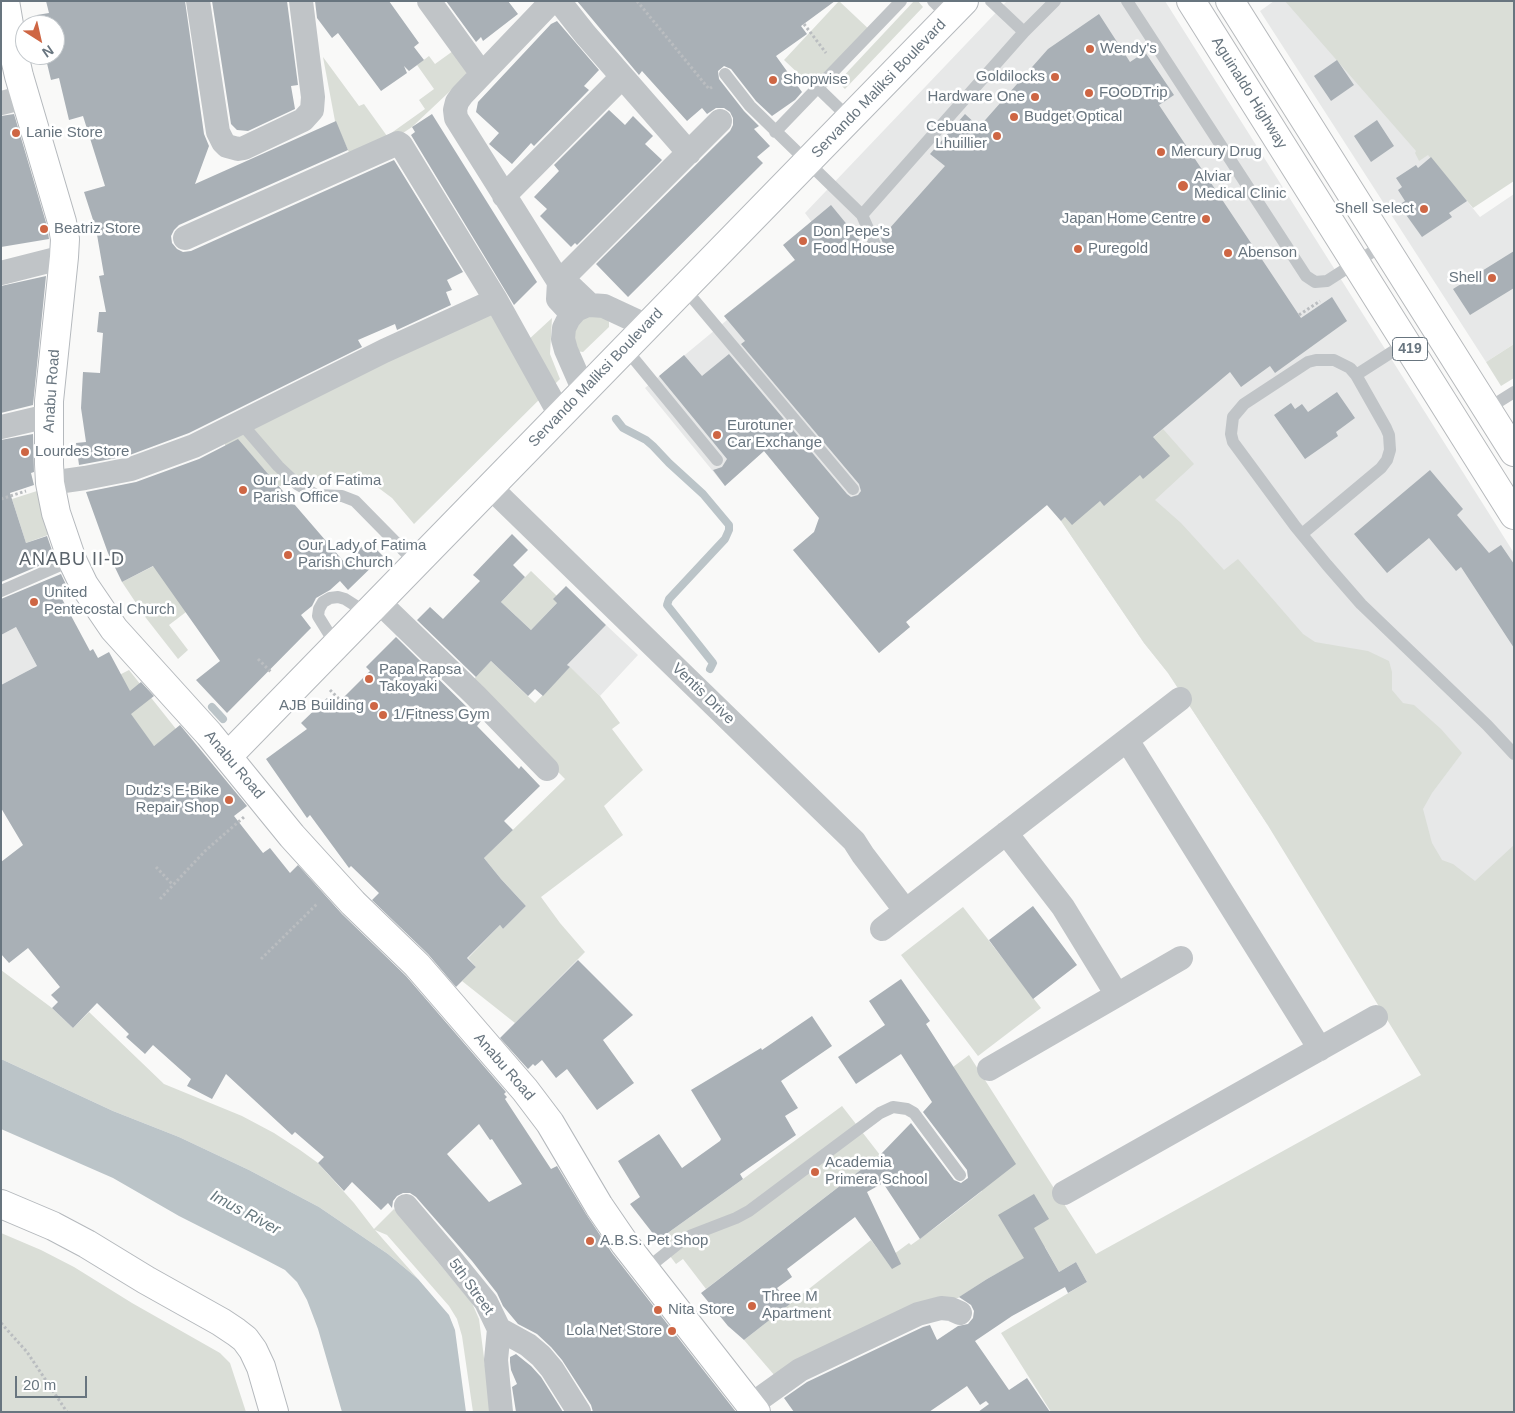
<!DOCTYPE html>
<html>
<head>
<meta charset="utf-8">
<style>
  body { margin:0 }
  #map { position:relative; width:1515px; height:1413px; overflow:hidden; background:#f9f9f8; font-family:Helvetica,sans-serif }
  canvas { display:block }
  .frame { position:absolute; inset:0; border:2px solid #68757f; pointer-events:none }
  .north { position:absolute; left:15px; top:15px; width:50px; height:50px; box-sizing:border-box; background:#fff; border:1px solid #c3c8cc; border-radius:50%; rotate:145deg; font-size:14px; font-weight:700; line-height:20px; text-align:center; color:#68757f }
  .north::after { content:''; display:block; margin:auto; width:18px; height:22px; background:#ce6644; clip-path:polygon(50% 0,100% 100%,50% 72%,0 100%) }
  .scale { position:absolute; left:15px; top:1376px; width:72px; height:22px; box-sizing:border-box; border:2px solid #68757f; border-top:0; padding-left:6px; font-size:15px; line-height:18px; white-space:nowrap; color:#68757f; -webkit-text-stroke:4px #fff; paint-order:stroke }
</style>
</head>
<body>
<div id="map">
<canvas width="1515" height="1413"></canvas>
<div class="frame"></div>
<div class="north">N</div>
<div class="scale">20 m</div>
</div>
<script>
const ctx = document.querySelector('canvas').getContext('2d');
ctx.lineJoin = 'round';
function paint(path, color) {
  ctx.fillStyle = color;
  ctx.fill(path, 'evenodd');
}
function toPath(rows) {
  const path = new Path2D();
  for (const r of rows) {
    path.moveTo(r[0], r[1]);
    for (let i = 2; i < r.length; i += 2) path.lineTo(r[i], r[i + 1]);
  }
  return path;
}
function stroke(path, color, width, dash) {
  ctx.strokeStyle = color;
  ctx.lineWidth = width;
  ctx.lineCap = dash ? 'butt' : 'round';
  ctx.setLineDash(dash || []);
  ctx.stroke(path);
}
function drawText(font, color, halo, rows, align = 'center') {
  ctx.font = font + ' Helvetica,sans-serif';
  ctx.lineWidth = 5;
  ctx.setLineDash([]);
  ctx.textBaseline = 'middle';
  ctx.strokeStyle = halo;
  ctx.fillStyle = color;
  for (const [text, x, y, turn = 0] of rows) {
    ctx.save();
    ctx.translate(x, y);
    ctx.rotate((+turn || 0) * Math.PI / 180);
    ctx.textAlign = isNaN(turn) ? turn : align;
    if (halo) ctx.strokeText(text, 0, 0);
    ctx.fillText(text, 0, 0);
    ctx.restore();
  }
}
paint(toPath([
  [1007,1,1165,1,1514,553,1514,929,1267,824,1168,673,1144,643,1061,521,1047,505,906,622,910,627,879,653,793,550,824,524,764,451,725,486,645,388,727,320,724,316,823,237,805,213],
  [1274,1,1292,1,1428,154,1480,217,1514,194,1514,344,1486,362,1260,11],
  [606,625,638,655,600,696,567,665],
  [16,627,37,666,1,685,1,635]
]), '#e7e8e8');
paint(toPath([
  [839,1,873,33,818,92,784,60],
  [914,1,918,1,923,7,845,89,838,82],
  [1285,1,1514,1,1514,181,1473,208,1428,155,1419,161,1415,153,1416,151],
  [453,51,467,72,465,77,412,127,400,135,351,157,335,121,323,57,359,106,364,104,387,136,425,109,419,100,434,89,417,65,429,56,435,64],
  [503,303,527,341,552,318,550,354,560,379,414,524,392,498,376,486,353,477,332,477,279,486,246,449,232,461,222,438],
  [592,314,608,319,609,322,609,327,583,352,576,351,573,328,578,321],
  [1514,344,1514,378,1501,386,1486,362],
  [1163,429,1194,464,1155,500,1181,523,1224,570,1238,559,1303,634,1315,642,1368,651,1389,661,1392,672,1392,690,1403,703,1414,705,1441,729,1462,753,1432,793,1423,809,1432,843,1442,860,1453,864,1475,881,1514,845,1514,1412,1051,1412,1001,1333,1087,1282,1076,1262,1059,1272,1045,1247,987,1279,958,1298,941,1299,775,1376,744,1340,871,1240,886,1260,909,1243,911,1245,940,1224,982,1191,953,1067,969,1055,1096,1254,1421,1075,1267,824,1168,673,1144,643,1061,521],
  [37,491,48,535,26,543,12,499],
  [203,541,186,612,169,625,188,650,178,659,146,618,122,582],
  [531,571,557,596,557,603,531,630,501,602],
  [491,661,535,703,570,667,600,696,620,723,612,729,643,770,604,806,623,835,541,897,560,923,585,952,515,1023,462,981,476,967,468,958,500,925,503,929,526,906,501,879,484,858,565,779,470,683],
  [129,670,176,729,154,746,90,690],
  [963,907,1041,1008,978,1056,901,955],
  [1,970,52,1008,73,1028,89,1012,164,1084,242,1116,274,1133,300,1150,318,1163,354,1203,374,1229,394,1209,472,1303,479,1319,491,1412,473,1412,462,1336,457,1319,449,1306,387,1235,375,1230,418,1279,388,1254,319,1207,249,1170,179,1137,113,1111,1,1059],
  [842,1106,880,1155,706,1289,683,1259,676,1264,658,1240,743,1179],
  [1,1233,41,1250,74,1267,132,1303,220,1353,230,1363,246,1412,1,1412]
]), '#daded7');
paint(toPath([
  [1,1059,113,1111,179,1137,249,1170,319,1207,388,1254,418,1279,449,1315,455,1330,466,1412,342,1412,318,1329,307,1300,297,1282,285,1270,266,1260,179,1216,113,1178,1,1129]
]), '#bbc4c8');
stroke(toPath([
  [616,419,623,428,646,440,653,446,669,463,703,494,729,525,729,530,725,539,669,599,667,605,713,663,710,669],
  [212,707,223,719]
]), '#bbc4c8', 8);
paint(toPath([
  [46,1,185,1,204,134,209,146,195,184,336,121,348,150,179,225,174,230,171,236,172,243,177,249,183,252,191,251,394,160,463,272,447,280,452,290,446,292,451,305,397,330,395,324,358,340,362,347,189,433,127,456,79,465,76,443,86,442,81,408,83,372,100,373,103,333,97,332,99,312,106,312,99,276,104,275,96,229,84,192,105,186,83,116,69,120,59,78,51,80,45,55,55,55,55,25,39,25,37,15,49,13],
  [212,1,287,1,298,85,291,86,295,109,248,131,237,130,231,124],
  [315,1,389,1,419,43,414,47,424,60,409,71,404,66,407,73,381,91,338,33,332,38,317,18],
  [446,1,508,1,518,14,483,41,481,37,476,42],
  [577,1,835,1,801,26,807,34,776,56,802,92,795,100,772,116,756,101,731,69,724,66,718,71,719,79,744,111,759,126,754,129,770,146,757,157,763,163,628,297,596,264,730,131,733,125,733,118,730,112,724,108,716,108,707,114,702,108,687,121,642,71,639,75],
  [1099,14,1130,62,1145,52,1174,95,1159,105,1301,318,1332,297,1347,321,1275,373,1270,366,1241,387,1230,372,1153,437,1170,456,1143,479,1140,475,1104,506,1100,501,1072,525,1065,517,1061,521,1047,505,906,622,910,627,879,653,793,550,814,532,819,518,764,451,725,486,713,470,722,467,727,459,659,376,684,355,702,376,729,354,847,494,851,497,858,495,861,491,859,484,741,344,745,341,724,316,795,260,783,245,831,205,872,255,877,257,883,254,885,249,881,238,945,166,930,154,965,114,979,127,1048,49],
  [557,21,599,70,584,86,589,90,534,146,531,143,512,164,489,144,499,133,476,112,478,102,551,24],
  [1337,60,1354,85,1331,101,1314,76],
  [609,110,625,125,633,116,653,136,645,144,662,160,577,245,575,243,571,247,540,216,547,209,534,197,559,171,554,165],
  [14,114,47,226,49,239,1,247,1,116],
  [432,114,537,282,514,305,411,135,415,132,412,127],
  [1377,120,1394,146,1371,162,1354,136],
  [1431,157,1467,201,1449,213,1452,217,1422,237,1399,205,1405,201,1398,190,1402,187,1396,178,1416,165,1418,168],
  [1514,251,1514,288,1470,315,1453,289],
  [46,276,33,405,1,413,1,286],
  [1337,392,1355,418,1336,432,1338,436,1305,459,1274,415,1291,403,1295,409,1302,404,1308,412],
  [33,434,34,472,31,473,34,485,10,493,26,543,47,536,55,559,1,582,1,440],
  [238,439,345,563,368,541,383,556,348,590,340,581,330,590,316,598,312,606,301,615,311,628,227,713,196,680,220,661,153,566,122,582,108,553,86,492,136,482,199,459],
  [1430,470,1463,509,1457,515,1489,553,1501,545,1514,564,1514,648,1461,567,1456,571,1429,538,1387,573,1354,534],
  [512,534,528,550,513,565,525,577,501,602,531,630,557,603,553,599,566,586,606,625,567,665,570,667,543,696,535,689,528,696,491,661,476,677,417,620,430,607,443,619,480,581,473,575],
  [61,574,70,593,61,597,90,651,93,649,98,658,109,652,130,691,141,682,154,696,131,714,154,746,180,725,247,806,234,816,263,853,270,848,290,873,298,865,342,914,406,976,506,1092,504,1094,507,1097,505,1099,551,1169,557,1166,586,1214,612,1253,736,1412,593,1412,591,1405,562,1360,551,1347,537,1334,518,1324,503,1306,497,1293,472,1261,416,1197,410,1193,403,1193,397,1196,393,1201,392,1208,388,1203,381,1210,352,1182,344,1191,318,1163,324,1157,295,1132,292,1135,226,1074,212,1099,187,1086,191,1079,153,1045,145,1054,126,1037,129,1034,97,1003,73,1028,52,1008,58,1002,51,995,60,987,28,948,9,963,1,954,1,862,23,845,1,808,1,685,37,666,16,627,1,635,1,599],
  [479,1124,490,1140,492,1139,522,1184,489,1202,447,1154],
  [396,637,481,721,477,726,519,769,521,766,540,786,504,821,513,830,484,858,501,879,526,906,503,929,500,925,467,958,476,967,456,987,428,954,372,900,379,893,351,866,349,868,310,815,307,818,266,759,307,729,301,723,327,698,332,703,335,699,339,702,370,671,366,667],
  [1033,906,1077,965,1033,999,989,940],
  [578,960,633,1015,603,1040,634,1083,597,1110,567,1069,556,1078,542,1060,535,1066,533,1064,528,1069,500,1038],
  [901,979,930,1021,926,1024,1016,1164,920,1239,883,1183,867,1192,901,1264,892,1269,855,1217,787,1269,792,1277,777,1288,790,1304,744,1340,728,1326,701,1293,880,1155,911,1123,954,1180,961,1183,968,1178,967,1170,923,1112,932,1102,901,1054,856,1084,838,1057,885,1025,869,1001],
  [812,1016,832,1046,781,1081,798,1108,785,1116,796,1135,740,1174,743,1179,658,1240,630,1204,640,1197,618,1161,659,1134,682,1168,720,1141,721,1139,691,1090,761,1048,762,1050],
  [1034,1194,1049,1219,1034,1228,1059,1272,1076,1262,1087,1282,1068,1293,1065,1287,1012,1316,975,1341,1009,1390,1027,1378,1050,1412,978,1412,989,1404,986,1401,980,1405,967,1386,929,1412,794,1412,784,1398,807,1382,923,1327,930,1325,937,1340,958,1326,968,1324,973,1318,974,1311,971,1305,959,1297,987,1279,1024,1258,998,1215],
  [516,1354,531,1366,541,1377,563,1412,516,1412,512,1387,517,1384,511,1370,510,1362,510,1357]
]), '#a9b0b6');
const secondary = toPath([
  [5,1,14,54,19,76,62,222,65,239,64,257,49,401,49,464,50,483,56,513,72,560,84,585,114,629,209,734,292,836,353,903,417,965,525,1090,550,1123,599,1206,625,1244,756,1412],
  [228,756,964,1],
  [1,1204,53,1226,87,1244,146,1280,221,1322,236,1332,245,1339,253,1350,261,1367,274,1412]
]);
const highway = toPath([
  [1191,1,1514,515],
  [1230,1,1514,452]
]);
stroke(secondary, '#b5b9bd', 30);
stroke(highway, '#b6b9bc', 30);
stroke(toPath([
  [637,1,709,89,712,87],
  [804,24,826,53],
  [1299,315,1320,301],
  [1,499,26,491],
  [258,659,272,673],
  [330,690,344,704],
  [156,867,173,885],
  [160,899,205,851,244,817],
  [261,959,318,903],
  [1,1323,27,1352,67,1412]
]), '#babdc0', 3, [2.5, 2.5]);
stroke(toPath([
  [933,1,949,17],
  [991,1,1024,32],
  [1127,1,1306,276,1315,282,1327,281,1383,245],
  [725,74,750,106,862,215,1024,32,1055,1],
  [818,88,849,118],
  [775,132,901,1],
  [862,215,877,249],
  [684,288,853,489],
  [625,348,717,460],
  [1356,375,1406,343],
  [1487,409,1514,392],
  [241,423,278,466,297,484,316,495,342,496,355,501,416,563],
  [1302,534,1381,468,1387,460,1390,450,1389,435,1386,428,1356,375,1350,368,1334,360,1316,360,1308,362,1244,404,1233,417,1231,434,1233,442,1295,526,1327,565,1361,604,1487,725,1514,754],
  [1,591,72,560],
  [336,645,318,616,319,609,323,602,330,598,338,597,345,599,367,613],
  [645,1270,680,1242,692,1235,736,1218,749,1211,880,1113,893,1107,907,1109,914,1113,960,1175]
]), '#c0c4c7', 12);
stroke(toPath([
  [198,1,218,132,223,142,227,146,238,149,244,148,303,120,312,110,313,97,301,1],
  [429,1,482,74],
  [552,1,462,95,457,102,455,110,456,118,559,282,570,286,590,305,604,306,647,326],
  [559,1,585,34,689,153],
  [1,103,25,97],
  [504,196,622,77],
  [185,238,398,143,401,145,496,300,560,415],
  [1,273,64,257],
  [572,314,558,299,559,282,720,121],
  [584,391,566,350,563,339,564,328,569,318,576,310,585,306],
  [1,427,48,416],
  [50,483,85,478,131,469,194,446,384,351,496,300],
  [490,487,854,841,863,855,905,910],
  [378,601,476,696,547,769],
  [1127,740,1320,1049],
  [1006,833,1063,907,1117,995],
  [882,929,1180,699],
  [989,1069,1181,958],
  [1064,1193,1376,1017],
  [406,1206,446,1253,486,1302,499,1329,496,1360,501,1412],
  [499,1329,528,1345,541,1356,552,1369,579,1412],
  [751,1405,800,1370,918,1314,941,1308,951,1309,960,1313]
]), '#c0c4c7', 24);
stroke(secondary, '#fff', 28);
stroke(highway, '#fff', 28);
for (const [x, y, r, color] of [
  [1090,49,5,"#ce6644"],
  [1055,77,5,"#ce6644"],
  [773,80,5,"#ce6644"],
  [1089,93,5,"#ce6644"],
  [1035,97,5,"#ce6644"],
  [1014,117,5,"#ce6644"],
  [16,133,5,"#ce6644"],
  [997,136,5,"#ce6644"],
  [1161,152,5,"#ce6644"],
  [1183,186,6,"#ce6644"],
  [1424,209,5,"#ce6644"],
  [1206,219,5,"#ce6644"],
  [44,229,5,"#ce6644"],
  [803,241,5,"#ce6644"],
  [1078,249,5,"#ce6644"],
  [1228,253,5,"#ce6644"],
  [1492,278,5,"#ce6644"],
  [717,435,5,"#ce6644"],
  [25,452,5,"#ce6644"],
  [243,490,5,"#ce6644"],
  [288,555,5,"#ce6644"],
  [34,602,5,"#ce6644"],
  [369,679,5,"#ce6644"],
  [374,706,5,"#ce6644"],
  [383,715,5,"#ce6644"],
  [229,800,5,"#ce6644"],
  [815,1172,5,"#ce6644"],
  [590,1241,5,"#ce6644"],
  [752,1306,5,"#ce6644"],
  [658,1310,5,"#ce6644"],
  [672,1331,5,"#ce6644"]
]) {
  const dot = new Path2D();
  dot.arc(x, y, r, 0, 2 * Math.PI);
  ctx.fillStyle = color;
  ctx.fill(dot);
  stroke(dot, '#fff', 2);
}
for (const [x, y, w] of [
  [1410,349,35]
]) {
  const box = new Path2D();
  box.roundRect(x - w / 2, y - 11.5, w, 23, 4);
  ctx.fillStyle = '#fff';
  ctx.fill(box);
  stroke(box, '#68757f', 1);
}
drawText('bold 14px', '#68757f', null, [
  ["419",1410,349]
]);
drawText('15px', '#68757f', '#fff', [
  ["Wendy's",1100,49],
  ["Goldilocks",1045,77,"right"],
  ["Shopwise",783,80],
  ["FOODTrip",1099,93],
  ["Hardware One",1025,97,"right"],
  ["Budget Optical",1024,117],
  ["Cebuana",987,127,"right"],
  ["Lhuillier",987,144,"right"],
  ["Lanie Store",26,133],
  ["Mercury Drug",1171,152],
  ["Alviar",1194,177],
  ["Medical Clinic",1194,194],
  ["Shell Select",1414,209,"right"],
  ["Japan Home Centre",1196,219,"right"],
  ["Beatriz Store",54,229],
  ["Don Pepe's",813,232],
  ["Food House",813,249],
  ["Puregold",1088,249],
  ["Abenson",1238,253],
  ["Shell",1482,278,"right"],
  ["Eurotuner",727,426],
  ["Car Exchange",727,443],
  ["Lourdes Store",35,452],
  ["Our Lady of Fatima",253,481],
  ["Parish Office",253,498],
  ["Our Lady of Fatima",298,546],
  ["Parish Church",298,563],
  ["United",44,593],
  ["Pentecostal Church",44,610],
  ["Papa Rapsa",379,670],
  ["Takoyaki",379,687],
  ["AJB Building",364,706,"right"],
  ["1/Fitness Gym",393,715],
  ["Dudz's E-Bike",219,791,"right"],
  ["Repair Shop",219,808,"right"],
  ["Academia",825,1163],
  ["Primera School",825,1180],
  ["A.B.S. Pet Shop",600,1241],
  ["Three M",762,1297],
  ["Apartment",762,1314],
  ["Nita Store",668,1310],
  ["Lola Net Store",662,1331,"right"]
], 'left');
drawText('15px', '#68757f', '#fff', [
  ["Servando Maliksi Boulevard",879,89,-46],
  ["Aguinaldo Highway",1249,93,58],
  ["Servando Maliksi Boulevard",596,378,-46],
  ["Anabu Road",52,391,-86],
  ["Ventis Drive",703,694,44],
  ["Anabu Road",234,765,50],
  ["Anabu Road",504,1067,49],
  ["5th Street",471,1287,54]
]);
drawText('italic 16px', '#68797f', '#fff', [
  ["Imus River",245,1213,28]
]);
ctx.letterSpacing = '1px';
drawText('18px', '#5a636b', '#fff', [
  ["ANABU II-D",72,560]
]);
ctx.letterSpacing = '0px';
</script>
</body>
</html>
